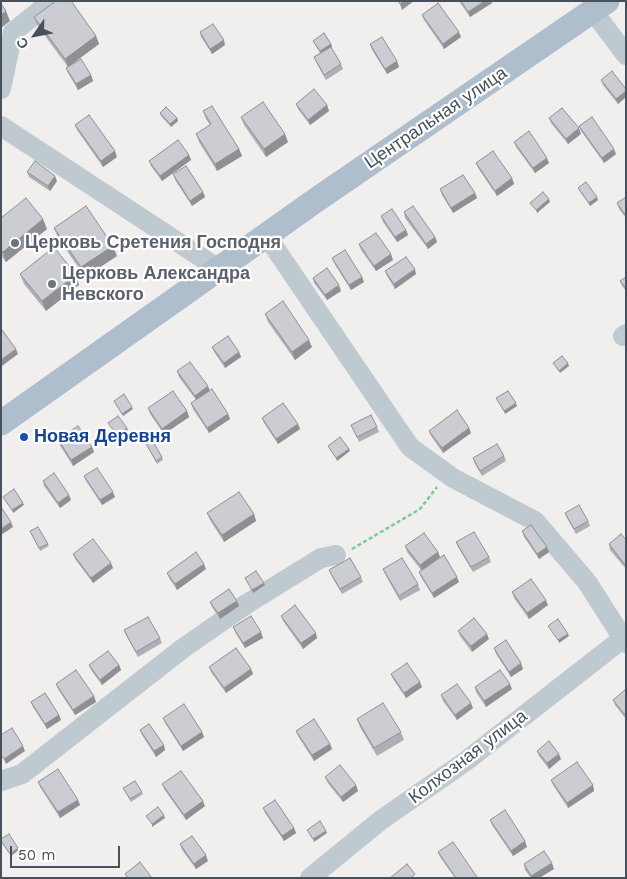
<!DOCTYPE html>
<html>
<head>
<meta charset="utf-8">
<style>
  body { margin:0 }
  #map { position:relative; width:627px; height:879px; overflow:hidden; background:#f1eeee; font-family:"Work Sans",sans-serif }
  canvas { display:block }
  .frame { position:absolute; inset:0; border:2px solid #46515c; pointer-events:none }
  .north { position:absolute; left:10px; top:10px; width:50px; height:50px; -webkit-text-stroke:4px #fff; paint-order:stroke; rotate:237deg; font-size:14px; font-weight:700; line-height:20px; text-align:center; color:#46515c }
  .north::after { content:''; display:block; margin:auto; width:18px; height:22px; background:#46515c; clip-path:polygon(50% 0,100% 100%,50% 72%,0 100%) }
  .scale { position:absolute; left:10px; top:846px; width:110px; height:22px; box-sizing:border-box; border:2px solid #46515c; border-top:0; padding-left:6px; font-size:15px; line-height:18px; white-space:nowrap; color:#46515c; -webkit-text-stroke:4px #fff; paint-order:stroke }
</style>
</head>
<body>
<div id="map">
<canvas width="627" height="879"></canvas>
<div class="frame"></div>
<div class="north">С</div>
<div class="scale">50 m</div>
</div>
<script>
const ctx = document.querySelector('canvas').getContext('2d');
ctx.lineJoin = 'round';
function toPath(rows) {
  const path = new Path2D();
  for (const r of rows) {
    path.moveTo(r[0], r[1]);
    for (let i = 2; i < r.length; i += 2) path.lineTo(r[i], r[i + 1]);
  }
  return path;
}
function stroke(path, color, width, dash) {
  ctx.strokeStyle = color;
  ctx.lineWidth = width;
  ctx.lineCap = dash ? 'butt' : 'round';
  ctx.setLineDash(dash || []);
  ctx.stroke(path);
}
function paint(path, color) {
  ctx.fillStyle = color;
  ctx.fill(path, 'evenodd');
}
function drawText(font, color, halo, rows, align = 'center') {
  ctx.font = font + ' "Work Sans",sans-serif';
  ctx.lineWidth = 4.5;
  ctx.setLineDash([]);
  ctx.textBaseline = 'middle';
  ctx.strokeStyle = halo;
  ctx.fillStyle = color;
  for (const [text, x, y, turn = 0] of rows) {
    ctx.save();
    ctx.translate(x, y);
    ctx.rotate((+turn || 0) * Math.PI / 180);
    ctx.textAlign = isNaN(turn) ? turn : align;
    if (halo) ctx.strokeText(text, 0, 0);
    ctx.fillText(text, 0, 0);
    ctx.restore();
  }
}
stroke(toPath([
  [352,549,420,509,437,487]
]), '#74cda1', 2.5, [4, 2.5]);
stroke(toPath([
  [593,11,626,55],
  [1,89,13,32,52,1],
  [1,126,219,269],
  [266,235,410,447,453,478,535,521,587,582,626,643],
  [623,336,626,334],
  [1,781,22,774,182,649,248,603,321,558,336,555],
  [310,878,381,820,466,761,626,636]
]), '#bec9d0', 20);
stroke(toPath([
  [1,423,319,198,607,1]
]), '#aebecd', 25);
paint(toPath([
  [459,1,492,1,492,3,470,17],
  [422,15,461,37,444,49,424,20],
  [34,17,96,36,99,44,68,67,37,25],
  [200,32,225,45,212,54,201,37],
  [313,41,331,44,332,46,329,49,341,64,343,69,326,80,316,62,314,57,320,53],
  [370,44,399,67,387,74,372,50],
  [66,68,91,75,93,81,78,90,68,73],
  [601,80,626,89,626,97,618,104,603,85],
  [296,104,327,105,329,111,310,125,298,109],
  [203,111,239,149,242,156,217,171,199,142,196,134,210,125,206,119],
  [160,113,177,118,178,121,171,127,161,116],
  [241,117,288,142,266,157,244,125],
  [549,118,581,134,568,144,551,123],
  [75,125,117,157,103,167,77,130],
  [579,126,616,154,604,163,581,131],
  [514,142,549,163,535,173,516,147],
  [189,155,191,160,162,181,151,166,149,161],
  [476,163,512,178,514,184,497,196,478,168],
  [27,172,57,181,50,191,29,177],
  [173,174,203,192,205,197,192,206,175,180],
  [578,188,598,200,590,206,579,190],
  [440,189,475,193,477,198,453,213,442,195],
  [626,197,626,218,619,209,617,203],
  [404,212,435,237,437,242,428,249,405,218],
  [381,216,406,230,408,235,397,242,383,222],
  [1,218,47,229,6,262,1,256],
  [54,228,117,256,85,277,58,238],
  [359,244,393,260,376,271,361,250],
  [332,258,362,277,364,282,351,290,334,263],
  [385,271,416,274,395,289,387,276],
  [20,274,76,275,79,285,46,311,24,284],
  [626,277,626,291,622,286,620,281],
  [313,278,341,291,327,300,314,283],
  [265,314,312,347,295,360,268,322],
  [212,347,239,352,241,357,225,368,214,352],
  [177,371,209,391,228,414,230,419,209,433,193,409,191,403,196,400,179,377],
  [148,408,187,411,189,417,164,434,150,414],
  [262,418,298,424,300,429,278,444,264,423],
  [351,425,377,427,379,432,359,442],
  [469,428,471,433,443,453,431,436,429,431],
  [58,439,92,447,94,452,73,466,59,444],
  [145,442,162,457,163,460,157,464],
  [504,456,506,461,482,476,475,464,473,458],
  [84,476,115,497,102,505,86,481],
  [43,481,71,500,60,508,44,486],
  [207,513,254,514,256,521,224,542,210,520],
  [565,513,588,521,590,526,576,534,567,518],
  [30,531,48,544,49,546,40,551],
  [522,531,549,552,539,559,524,537],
  [626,540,626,569,610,550,609,544],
  [456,542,489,557,491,562,473,572,458,547],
  [405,546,438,552,440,557,429,566,459,582,434,598,421,577,419,572,421,570,407,552],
  [73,554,113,568,93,583,75,559],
  [206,569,177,590,169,578,167,573],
  [383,569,418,584,420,590,400,601,385,574],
  [329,570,361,577,363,582,342,594,331,575],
  [512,592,548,605,529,619,514,598],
  [237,601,239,606,220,619,212,607,210,602],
  [281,616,317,638,303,649,283,621],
  [233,627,263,638,245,648,235,632],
  [124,630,160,638,162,643,138,657,126,635],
  [458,631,489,639,472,652,460,636],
  [494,648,523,669,511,677,496,654],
  [89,665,119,665,121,670,102,685,91,670],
  [209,667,251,669,253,674,226,693,211,672],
  [391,674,422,687,406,698,393,679],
  [56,684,94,696,96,702,75,715,58,689],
  [475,687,512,689,486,707,476,692],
  [626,691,626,719,615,705,613,700],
  [441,695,473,708,457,720,443,701],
  [31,702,59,715,61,720,47,729,33,707],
  [163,718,202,732,204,737,183,751,165,723],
  [357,719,401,732,404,740,377,756,360,727],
  [140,730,165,750,156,757,142,735],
  [296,731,330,744,332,749,314,761,298,736],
  [537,751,561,759,549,769,539,756],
  [325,777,356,785,358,791,343,802,327,782],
  [551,780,593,785,594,791,568,808,553,785],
  [38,782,78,800,80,805,60,818,40,787],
  [162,784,205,806,186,820,164,789],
  [123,788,142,792,143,794,131,802],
  [263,808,294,828,296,833,284,841,265,813],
  [490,820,527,847,513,856,492,825],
  [180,844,208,861,196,869,182,850],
  [438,852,477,877,477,878,455,878,440,857],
  [524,864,554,869,539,878,531,878,525,870]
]), '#afb0b5');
paint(toPath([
  [405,1,414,1,402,10,400,4],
  [485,1,492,1,492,3,470,17,468,12],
  [6,11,10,21,1,28,1,15],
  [459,32,461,37,444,49,443,44],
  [96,36,99,44,68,67,65,59],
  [224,40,225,45,212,54,210,49],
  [331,44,332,46,321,54,320,51],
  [397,61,399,67,387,74,385,69],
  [91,75,93,81,78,90,76,84],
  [626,91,626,97,618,104,616,99],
  [327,105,329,111,310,125,308,120],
  [177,118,178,121,171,127,170,124],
  [579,128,581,134,568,144,566,139],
  [285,134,288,142,266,157,264,149],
  [239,149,242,156,217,171,215,164],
  [614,149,616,154,604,163,602,158],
  [115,151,117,157,103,167,101,161],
  [189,155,191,160,162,181,160,176],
  [547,158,549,163,535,173,533,168],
  [55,176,57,181,50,191,48,186],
  [512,178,514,184,497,196,495,191],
  [203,192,205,197,192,206,190,201],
  [475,193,477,198,453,213,451,208],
  [597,197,598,200,590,206,589,203],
  [549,199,550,202,537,213,536,210],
  [43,219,47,229,6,262,3,252],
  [406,230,408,235,397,242,395,237],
  [435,237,437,242,428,249,426,244],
  [113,246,117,256,85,277,81,267],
  [391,254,393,260,376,271,374,266],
  [415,269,416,274,395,289,394,284],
  [76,275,79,285,46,311,42,301],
  [362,277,364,282,351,290,349,285],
  [339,285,341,291,327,300,325,295],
  [309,340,312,347,295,360,292,352],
  [16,349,18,354,2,366,1,360],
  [239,352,241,357,225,368,224,363],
  [568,363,569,366,560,373,559,371],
  [208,386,210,391,197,401,195,396],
  [516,403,517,406,505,414,504,411],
  [132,407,133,409,123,416,122,414],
  [187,411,189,417,164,434,162,429],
  [228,414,230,419,209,433,207,428],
  [298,424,300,429,278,444,276,439],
  [127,428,128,430,118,438,117,435],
  [469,428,471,433,443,453,442,448],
  [92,447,94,452,73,466,71,460],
  [349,449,350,451,337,461,336,458],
  [113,492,115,497,102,505,100,500],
  [69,495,71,500,60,508,58,503],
  [23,503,24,505,13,513,12,510],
  [254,514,256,521,224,542,222,535],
  [11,522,13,527,1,535,1,529],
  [547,547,549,552,539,559,537,554],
  [438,552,440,557,422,571,420,565],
  [111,563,113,568,93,583,91,578],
  [204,564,206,569,177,590,175,584],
  [457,577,459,582,434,598,432,593],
  [264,583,265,585,253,593,252,590],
  [546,600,548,605,529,619,527,613],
  [237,601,239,606,220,619,218,613],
  [261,632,263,638,245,648,243,643],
  [316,633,317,638,303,649,301,643],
  [487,634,489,639,472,652,471,646],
  [568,634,569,636,559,643,558,640],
  [521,663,523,669,511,677,509,672],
  [119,665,121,670,102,685,100,680],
  [251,669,253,674,226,693,224,688],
  [420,682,422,687,406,698,404,693],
  [510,684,512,689,486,707,484,701],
  [94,696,96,702,75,715,73,710],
  [471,703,473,708,457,720,455,715],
  [59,715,61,720,47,729,45,724],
  [202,732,204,737,183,751,181,746],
  [330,744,332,749,314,761,312,755],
  [164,745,165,750,156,757,154,751],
  [23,746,25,751,6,764,4,759],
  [559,754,561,759,549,769,547,763],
  [356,785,358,791,343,802,341,797],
  [593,785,594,791,568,808,567,803],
  [78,800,80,805,60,818,58,812],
  [203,801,205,806,186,820,184,815],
  [164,815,165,818,152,827,152,824],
  [294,828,296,833,284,841,282,836],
  [326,831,327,833,314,842,313,839],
  [525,841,527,847,513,856,511,851],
  [18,848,19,850,11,856,10,854],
  [206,855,208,861,196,869,194,864],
  [552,863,554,869,539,878,532,878,531,876]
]), '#8e9094');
const building = toPath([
  [56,1,71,1,96,36,65,59,34,17,56,1],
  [398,1,405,1,400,4,398,1],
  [461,1,485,1,468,12,461,1],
  [438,3,459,32,443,44,422,15,438,3],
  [1,4,6,11,1,15,1,4],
  [213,24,224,40,210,49,200,32,213,24],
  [324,33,331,44,320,51,313,41,324,33],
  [382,37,397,61,385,69,370,44,382,37],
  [331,47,341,64,324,75,314,57,331,47],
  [81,59,91,75,76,84,66,68,81,59],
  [612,71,626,89,626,91,616,99,601,80,612,71],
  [314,89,327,105,308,120,296,104,314,89],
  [263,102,285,134,264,149,241,117,263,102],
  [212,106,239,149,215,164,196,134,211,124,203,111,212,106],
  [166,107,177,118,170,124,160,113,166,107],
  [562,108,579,128,566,139,549,118,562,108],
  [89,115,115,151,101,161,75,125,89,115],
  [592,117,614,149,602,158,579,126,592,117],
  [529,131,547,158,533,168,514,142,529,131],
  [178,140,189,155,160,176,149,161,178,140],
  [493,151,512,178,495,191,476,163,493,151],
  [35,161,55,176,48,186,27,172,35,161],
  [186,166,203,192,190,201,173,174,186,166],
  [463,175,475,193,451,208,440,189,463,175],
  [586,182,597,197,589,203,578,188,586,182],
  [543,192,549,199,536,210,530,203,543,192],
  [626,197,626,216,617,203,626,197],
  [26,198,43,219,3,252,1,250,1,218,26,198],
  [86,206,113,246,81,267,54,228,86,206],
  [413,206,435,237,426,244,404,212,413,206],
  [392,209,406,230,395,237,381,216,392,209],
  [376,233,391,254,374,266,359,244,376,233],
  [54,247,76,275,42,301,20,274,54,247],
  [345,250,362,277,349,285,332,258,345,250],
  [406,257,415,269,394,284,385,271,406,257],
  [327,268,339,285,325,295,313,278,327,268],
  [626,277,626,288,620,281,626,277],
  [283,301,309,340,292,352,265,314,283,301],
  [2,330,16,349,1,360,1,331,2,330],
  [228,336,239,352,224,363,212,347,228,336],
  [562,356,568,363,559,371,553,363,562,356],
  [190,362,208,386,195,396,177,371,190,362],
  [212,389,228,414,207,428,191,403,212,389],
  [173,391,187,411,162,429,148,408,173,391],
  [508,391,516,403,504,411,496,398,508,391],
  [124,394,132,407,122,414,114,401,124,394],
  [283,403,298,424,276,439,262,418,283,403],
  [457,410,469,428,442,448,429,431,457,410],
  [371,415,377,427,357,437,351,425,371,415],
  [118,416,127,428,117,435,108,423,118,416],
  [78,426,92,447,71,460,58,439,78,426],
  [340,437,349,449,336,458,328,446,340,437],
  [151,438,162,457,156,461,145,442,151,438],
  [497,444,504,456,480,471,473,458,497,444],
  [97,468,113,492,100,500,84,476,97,468],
  [54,473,69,495,58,503,43,481,54,473],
  [14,489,23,503,12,510,3,497,14,489],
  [239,492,254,514,222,535,207,513,239,492],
  [579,505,588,521,574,529,565,513,579,505],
  [1,507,11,522,1,529,1,507],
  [531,525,547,547,537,554,522,531,531,525],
  [38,527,48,544,39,548,30,531,38,527],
  [474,532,489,557,471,567,456,542,474,532],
  [424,533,438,552,420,565,405,546,424,533],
  [621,534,626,540,626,566,609,544,621,534],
  [93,539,111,563,91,578,73,554,93,539],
  [196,552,204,564,175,584,167,573,196,552],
  [444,555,457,577,432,593,419,572,444,555],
  [350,558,361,577,340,589,329,570,350,558],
  [402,558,418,584,399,596,383,569,402,558],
  [256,571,264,583,252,590,245,578,256,571],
  [531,579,546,600,527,613,512,592,531,579],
  [229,589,237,601,218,613,210,602,229,589],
  [295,605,316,633,301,643,281,616,295,605],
  [251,616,261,632,243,643,233,627,251,616],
  [148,617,160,638,136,652,124,630,148,617],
  [474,618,487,634,471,646,458,631,474,618],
  [558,619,568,634,558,640,548,626,558,619],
  [506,640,521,663,509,672,494,648,506,640],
  [236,648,251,669,224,688,209,667,236,648],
  [108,651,119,665,100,680,89,665,108,651],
  [407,663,420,682,404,693,391,674,407,663],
  [76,670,94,696,73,710,56,684,76,670],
  [500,670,510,684,484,701,475,687,500,670],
  [457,684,471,703,455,715,441,695,457,684],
  [625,690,626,691,626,716,613,700,625,690],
  [45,693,59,715,45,724,31,702,45,693],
  [383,703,401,732,374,748,357,719,383,703],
  [184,704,202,732,181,746,163,718,184,704],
  [314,719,330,744,312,755,296,731,314,719],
  [149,724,164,745,154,751,140,730,149,724],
  [12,728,23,746,4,759,1,755,1,735,12,728],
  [549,741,559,754,547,763,537,751,549,741],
  [577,762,593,785,567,803,551,780,577,762],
  [340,765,356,785,341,797,325,777,340,765],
  [58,769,78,800,58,812,38,782,58,769],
  [181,771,203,801,184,815,162,784,181,771],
  [135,781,142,792,130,799,123,788,135,781],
  [275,800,294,828,282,836,263,808,275,800],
  [158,807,164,815,152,824,146,816,158,807],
  [505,810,525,841,511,851,490,820,505,810],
  [320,821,326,831,313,839,307,830,320,821],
  [9,834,18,848,10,854,1,841,1,839,9,834],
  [192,836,206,855,194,864,180,844,192,836],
  [453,842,477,877,475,878,456,878,438,852,453,842],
  [544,851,552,863,531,876,524,864,544,851],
  [140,862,152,878,128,878,125,874,140,862],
  [407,864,415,874,411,878,390,878,407,864]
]);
paint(building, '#cbcdd3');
stroke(building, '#8e9094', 1);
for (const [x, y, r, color] of [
  [15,243,5,"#6b7280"],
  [52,284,5,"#6b7280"],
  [24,437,5,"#1a4fb4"]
]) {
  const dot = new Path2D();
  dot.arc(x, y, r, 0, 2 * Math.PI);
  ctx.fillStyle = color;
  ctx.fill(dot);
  stroke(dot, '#fff', 2);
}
drawText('18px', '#46515c', '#fff', [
  ["Центральная улица",436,118,-34],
  ["Колхозная улица",468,757,-37]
]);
drawText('bold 18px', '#5b616d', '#fff', [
  ["Церковь Сретения Господня",25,243],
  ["Церковь Александра",62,274],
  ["Невского",62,295]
], 'left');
drawText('bold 18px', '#164399', '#fff', [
  ["Новая Деревня",34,437]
], 'left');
</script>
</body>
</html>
